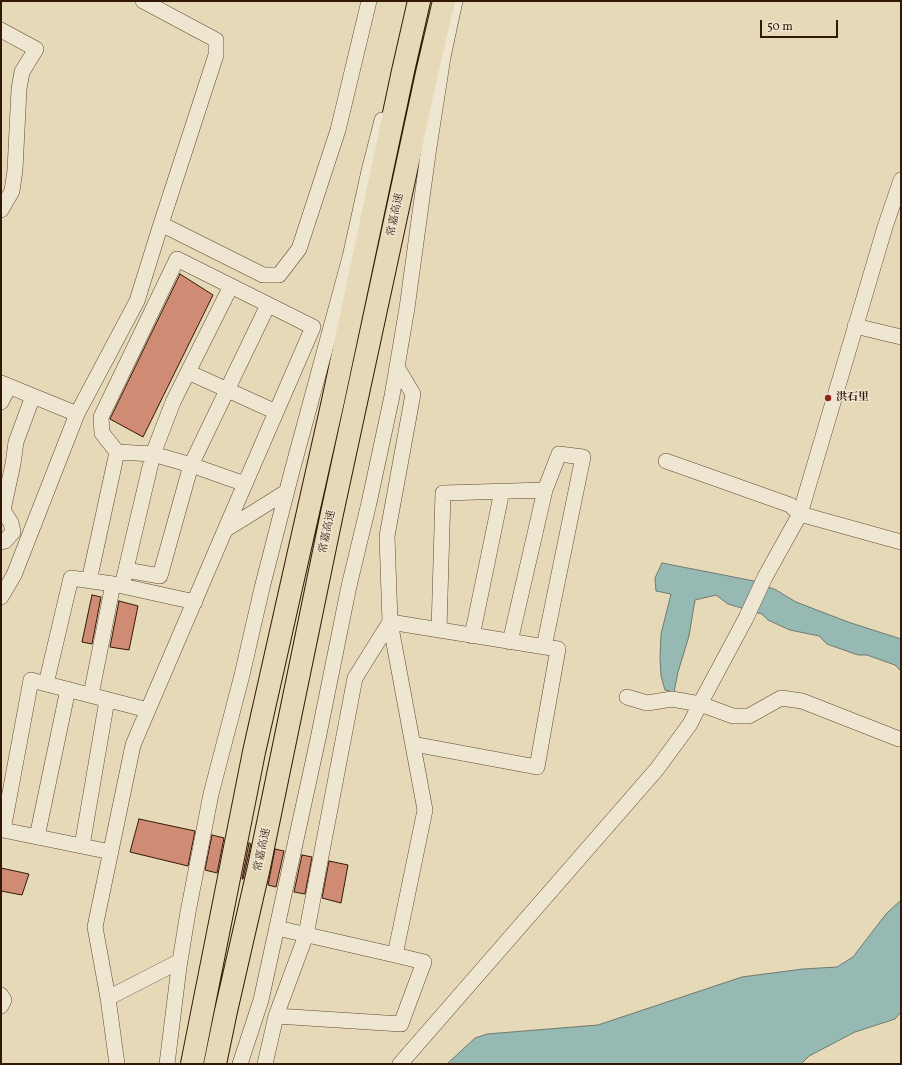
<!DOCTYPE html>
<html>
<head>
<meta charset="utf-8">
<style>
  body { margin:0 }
  #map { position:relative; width:902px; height:1065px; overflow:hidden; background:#e6d9b8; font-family:Vollkorn,serif }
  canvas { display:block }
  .frame { position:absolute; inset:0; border:2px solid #331808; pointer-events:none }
  .scale { position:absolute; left:760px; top:20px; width:78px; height:18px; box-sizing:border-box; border:2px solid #331808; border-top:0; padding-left:5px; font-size:12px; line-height:14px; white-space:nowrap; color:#331808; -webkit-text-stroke:3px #efe6d1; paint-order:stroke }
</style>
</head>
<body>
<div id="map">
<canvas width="902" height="1065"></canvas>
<div class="frame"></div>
<div class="scale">50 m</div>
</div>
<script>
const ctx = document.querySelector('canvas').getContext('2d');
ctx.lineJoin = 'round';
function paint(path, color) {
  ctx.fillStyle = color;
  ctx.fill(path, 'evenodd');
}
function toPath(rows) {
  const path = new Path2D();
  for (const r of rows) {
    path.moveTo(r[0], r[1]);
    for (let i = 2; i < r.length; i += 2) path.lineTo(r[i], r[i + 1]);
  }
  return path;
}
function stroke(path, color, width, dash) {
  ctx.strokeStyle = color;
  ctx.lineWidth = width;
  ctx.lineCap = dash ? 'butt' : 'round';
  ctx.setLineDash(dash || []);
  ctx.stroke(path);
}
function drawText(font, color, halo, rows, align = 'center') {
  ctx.font = font + ' Vollkorn,"Noto Serif SC",serif';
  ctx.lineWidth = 3;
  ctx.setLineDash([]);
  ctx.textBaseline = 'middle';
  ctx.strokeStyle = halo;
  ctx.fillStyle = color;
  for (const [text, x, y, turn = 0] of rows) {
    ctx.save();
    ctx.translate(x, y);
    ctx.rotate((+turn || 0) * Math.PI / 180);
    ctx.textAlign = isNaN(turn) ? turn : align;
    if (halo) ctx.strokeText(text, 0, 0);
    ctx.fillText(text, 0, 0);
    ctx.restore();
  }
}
const water = toPath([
  [662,563,754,581,776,590,796,602,848,622,901,639,901,671,895,665,867,655,858,655,827,644,819,636,790,630,768,620,762,614,728,604,716,595,695,600,689,636,678,672,674,692,665,690,661,676,660,658,661,634,671,594,656,591,655,578,662,563],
  [901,900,901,1012,895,1019,855,1032,809,1056,801,1064,447,1064,475,1038,487,1034,598,1025,742,977,803,969,837,967,853,957,886,914,901,900]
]);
paint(water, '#96bab3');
stroke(water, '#6e796f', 1);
const building = toPath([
  [180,274,213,295,143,437,110,419,180,274],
  [92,595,101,597,92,644,82,642,92,595],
  [119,601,138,606,129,650,110,647,119,601],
  [139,819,195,831,188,866,130,852,139,819],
  [212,835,224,838,217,873,205,870,212,835],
  [249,843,251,844,243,879,242,879,249,843],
  [275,849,284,851,276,887,268,885,275,849],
  [302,855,312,857,305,894,294,892,302,855],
  [329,861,348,865,341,903,322,898,329,861],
  [1,868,29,874,22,895,1,891,1,868]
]);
paint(building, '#cf8b73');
stroke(building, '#331808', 1);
const minor = toPath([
  [143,1,216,40,216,55,161,224],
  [1,30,36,49,22,72,19,89,15,170,12,191,1,210],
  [855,326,901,337],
  [188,372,276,412],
  [1,383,77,414],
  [1,402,9,387],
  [117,452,102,433,101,417,177,259,231,286],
  [666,461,790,505,800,514,901,542],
  [1,542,5,541,13,532,11,523,3,510,13,464,16,442,33,396],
  [126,570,160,576,191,465,268,305],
  [89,581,117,452,153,454,191,465,245,484],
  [122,586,153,454,173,402,231,286,313,327,225,530],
  [1,597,14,575,77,414,137,301,161,224,263,275,279,275,299,249,338,130,369,1],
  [439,630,443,493,545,490,559,454,583,457,544,647],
  [472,636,502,491],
  [510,642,545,490],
  [46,684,71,578,113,584,195,602],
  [91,695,113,584],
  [627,697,647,703,672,699,700,704,733,716,749,716,781,698,802,701,899,739],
  [37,837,68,689],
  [82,846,107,700],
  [111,852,3,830,31,680,148,710],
  [277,928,395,955,425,810,390,622,387,536,413,394,397,367],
  [1,995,4,1000,1,1006],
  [108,998,95,927,133,745,225,530,286,492],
  [276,1016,401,1024,424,962,395,955],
  [117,1064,108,998,180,961],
  [167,1064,179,967,188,912,211,794,242,675,262,588,292,471,350,257,369,171,382,120],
  [240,1064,261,1000,318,739,349,586,369,503,392,396,407,308,428,154,443,57,455,1],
  [265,1064,276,1016,306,935,355,678,390,622,558,649,537,767,413,744],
  [400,1064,657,769,690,724,700,704,746,618,765,577,800,514,885,227,901,180]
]);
const highway = toPath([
  [192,1064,254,752,333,401,403,71,419,1],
  [215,1064,226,1011,259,867,331,518,427,73,444,1]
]);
stroke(minor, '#604834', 16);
stroke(highway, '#331808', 24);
stroke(minor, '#efe6d1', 15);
stroke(highway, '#e6d9b8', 22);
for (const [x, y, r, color] of [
  [828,398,4,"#8f2418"]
]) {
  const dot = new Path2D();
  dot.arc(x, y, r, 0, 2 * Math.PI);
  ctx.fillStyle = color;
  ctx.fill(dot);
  stroke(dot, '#efe6d1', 1.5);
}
drawText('11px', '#331808', '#efe6d1', [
  ["常嘉高速",396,215,-78],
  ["常嘉高速",328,532,-78],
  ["常嘉高速",263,850,-78]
]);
drawText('bold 11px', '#331808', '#efe6d1', [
  ["洪石里",836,398]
], 'left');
</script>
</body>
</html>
